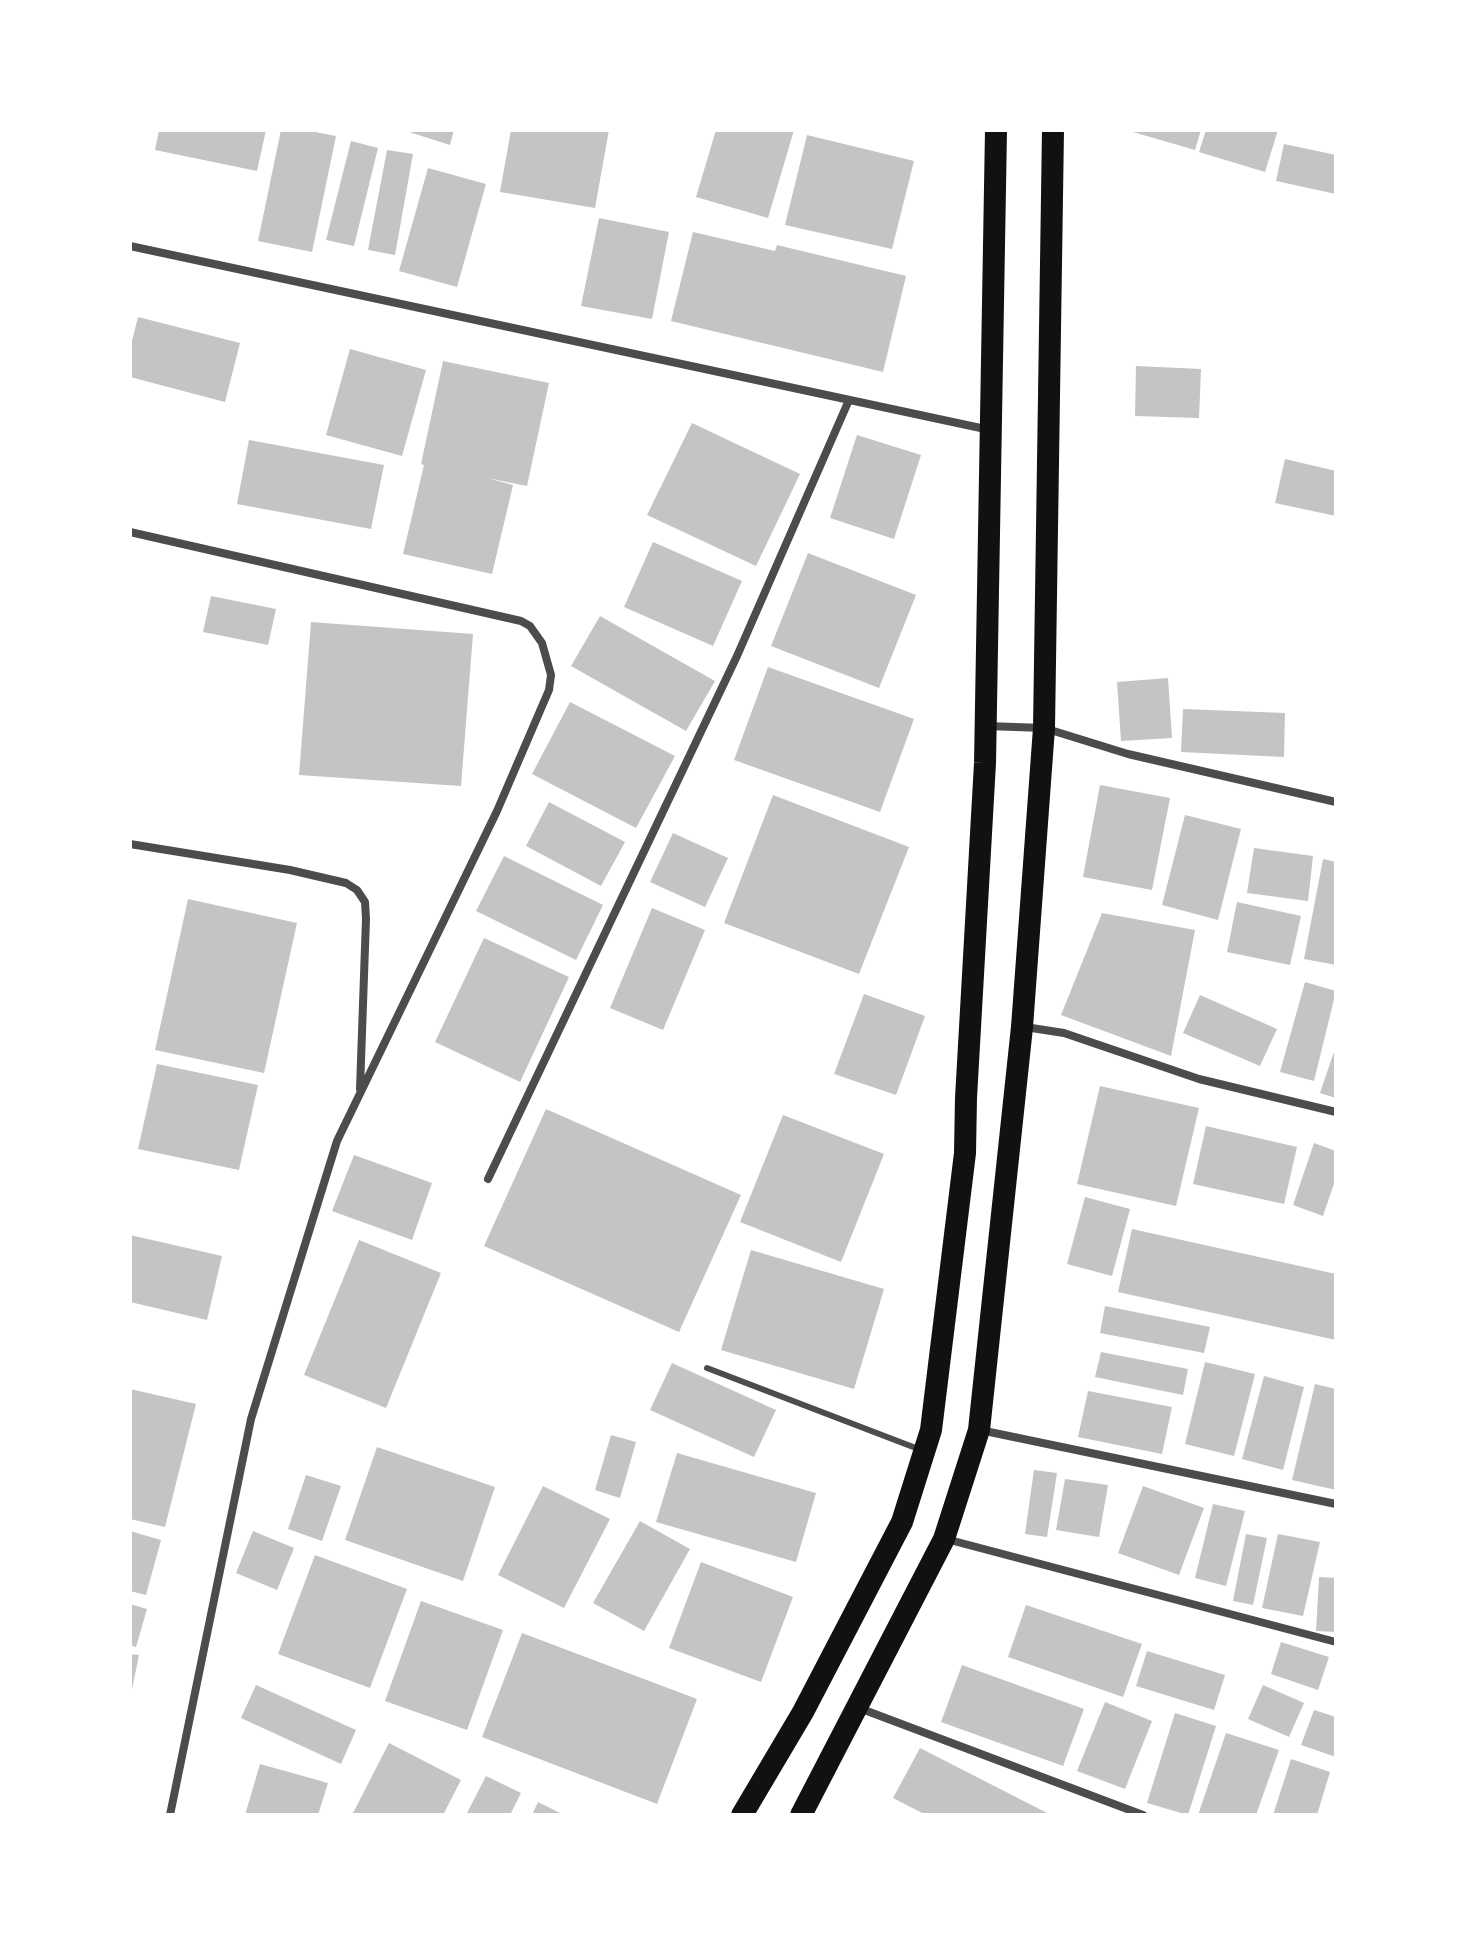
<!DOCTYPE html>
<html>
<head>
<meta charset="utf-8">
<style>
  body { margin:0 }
  #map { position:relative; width:1466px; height:1945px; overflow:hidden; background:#fff; font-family:"Alegreya Sans",sans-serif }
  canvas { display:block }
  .frame { position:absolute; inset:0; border:132px solid #fff; pointer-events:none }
</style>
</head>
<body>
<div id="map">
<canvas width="1466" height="1945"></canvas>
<div class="frame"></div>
</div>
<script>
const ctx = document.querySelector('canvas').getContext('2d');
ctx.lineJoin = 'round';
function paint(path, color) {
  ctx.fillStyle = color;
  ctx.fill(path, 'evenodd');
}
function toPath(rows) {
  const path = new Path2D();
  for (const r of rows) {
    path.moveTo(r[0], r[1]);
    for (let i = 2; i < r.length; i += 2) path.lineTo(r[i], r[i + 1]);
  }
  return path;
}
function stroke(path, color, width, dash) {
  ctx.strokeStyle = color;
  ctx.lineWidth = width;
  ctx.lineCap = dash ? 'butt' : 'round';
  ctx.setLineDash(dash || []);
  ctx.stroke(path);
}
paint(toPath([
  [159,130,266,130,257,171,155,150],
  [281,130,305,130,336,136,312,252,258,241],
  [403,130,454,130,450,145],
  [511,130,609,130,595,208,500,192],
  [716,130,794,130,768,218,696,197],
  [1126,130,1201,130,1195,150],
  [1206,130,1278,130,1265,172,1199,152],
  [807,135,914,161,892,249,785,225],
  [351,141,378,148,354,246,326,240],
  [1284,144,1336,155,1336,194,1276,181],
  [387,150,413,154,395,255,368,250],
  [428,168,486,184,457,287,399,271],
  [599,218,669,232,652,319,581,306],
  [693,232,775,251,777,245,906,276,883,372,671,321],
  [138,317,240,343,225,402,130,377,130,349],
  [350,349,426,370,402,456,326,435],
  [443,361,549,383,527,486,487,478,513,485,492,574,403,554,424,465,421,464],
  [1136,366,1201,369,1199,418,1135,416],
  [692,423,800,474,756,566,647,515],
  [857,435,921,455,894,539,830,518],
  [249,440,384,465,371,529,237,504],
  [1285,459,1336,471,1336,516,1275,503],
  [653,542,742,581,713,646,624,607],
  [808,553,916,595,879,688,771,646],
  [211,596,276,609,268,645,203,632],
  [600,616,715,681,686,731,571,666],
  [311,622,473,634,461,786,299,775],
  [768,667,914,719,880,812,734,760],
  [1168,678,1172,738,1121,741,1117,682],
  [570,702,675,756,636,828,532,774],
  [1183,709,1285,713,1284,757,1181,752],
  [1100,785,1170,798,1152,890,1083,877],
  [773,795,909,847,859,974,724,923],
  [549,802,625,842,601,886,526,846],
  [1185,815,1241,829,1218,920,1162,905],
  [673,833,728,858,705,907,650,882],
  [1254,848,1313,856,1308,901,1247,893],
  [504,856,603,905,576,960,476,911],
  [1323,859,1336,862,1336,965,1304,959],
  [188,899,297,923,264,1073,155,1050],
  [1237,902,1301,916,1290,965,1227,952],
  [652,908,705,930,663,1030,610,1008],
  [1102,913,1195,930,1171,1056,1061,1015],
  [484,938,569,977,520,1082,435,1042],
  [1305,982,1336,991,1314,1081,1280,1072],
  [864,994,925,1016,896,1095,834,1074],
  [1200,995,1277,1029,1260,1066,1183,1033],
  [1336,1046,1336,1098,1320,1093],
  [157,1064,258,1085,239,1170,138,1149],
  [1100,1086,1199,1108,1176,1206,1077,1184],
  [546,1109,741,1195,679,1332,484,1246],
  [783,1115,884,1154,841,1262,740,1222],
  [1206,1126,1297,1147,1284,1204,1193,1184],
  [1314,1143,1336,1151,1336,1178,1323,1216,1293,1205],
  [354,1155,432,1183,412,1240,332,1211],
  [1085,1197,1130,1209,1112,1276,1067,1264],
  [1132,1229,1336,1274,1336,1340,1118,1292],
  [130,1235,222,1256,207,1320,130,1302],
  [359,1240,441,1273,386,1408,304,1375],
  [751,1250,884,1289,854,1389,721,1350],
  [1105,1306,1210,1327,1204,1353,1100,1333],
  [1101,1352,1188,1369,1183,1395,1095,1377],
  [1205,1362,1255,1374,1234,1456,1185,1444],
  [672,1363,776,1410,754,1457,650,1410],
  [1264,1376,1304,1387,1283,1470,1242,1459],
  [1315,1384,1336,1389,1336,1490,1292,1480],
  [130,1389,196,1404,165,1527,130,1519],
  [1088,1391,1172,1407,1162,1454,1078,1437],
  [611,1435,636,1442,620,1498,595,1490],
  [377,1447,495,1487,463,1581,345,1540],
  [677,1453,816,1493,796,1562,656,1522],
  [1034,1470,1057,1473,1047,1537,1025,1534],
  [306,1475,341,1486,322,1541,288,1529],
  [1065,1479,1108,1485,1099,1537,1056,1530],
  [543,1486,610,1519,564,1608,498,1575],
  [1143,1486,1204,1508,1179,1575,1118,1553],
  [1213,1504,1245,1511,1226,1586,1195,1578],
  [640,1521,690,1549,644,1631,593,1603],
  [130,1531,161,1540,146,1595,130,1591],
  [253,1531,294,1548,277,1590,236,1573],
  [1246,1534,1267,1538,1253,1605,1233,1601],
  [1278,1534,1320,1542,1303,1616,1262,1608],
  [315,1555,407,1589,370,1688,278,1654],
  [701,1562,793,1597,761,1682,669,1648],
  [1319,1577,1336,1578,1336,1632,1316,1631],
  [421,1601,503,1630,467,1730,385,1701],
  [130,1604,147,1609,136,1647,130,1645],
  [1026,1605,1142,1644,1123,1697,1008,1657],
  [522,1633,697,1699,657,1804,482,1737],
  [1281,1642,1329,1657,1318,1690,1271,1674],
  [1147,1651,1225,1675,1214,1710,1136,1686],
  [130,1654,139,1655,131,1694,130,1694],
  [962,1665,1084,1709,1063,1766,941,1722],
  [256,1685,356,1730,341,1764,241,1718],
  [1263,1685,1304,1703,1289,1737,1248,1719],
  [1105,1702,1152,1721,1125,1789,1077,1771],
  [1314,1710,1336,1717,1336,1757,1301,1745],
  [1175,1713,1216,1726,1188,1815,1147,1803],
  [1226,1733,1279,1750,1256,1815,1198,1815],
  [389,1743,461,1780,443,1815,352,1815],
  [920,1748,1051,1815,926,1815,893,1798],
  [1291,1759,1330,1772,1317,1815,1273,1815],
  [260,1764,328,1783,318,1815,245,1815],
  [486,1776,521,1793,510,1815,466,1815],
  [538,1802,564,1815,532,1815]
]), '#c4c4c4');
stroke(toPath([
  [707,1368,921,1450]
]), '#4c4c4c', 6);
stroke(toPath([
  [130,246,990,430],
  [130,532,521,621,530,626,542,643,551,675,549,690,497,811,337,1141,251,1419,170,1815],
  [986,726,1044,728,1128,754,1336,802],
  [130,844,290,870,346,883,357,890,365,902,366,919,360,1089],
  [1025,1027,1064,1033,1199,1079,1336,1112],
  [488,1179,737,656,849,400],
  [980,1430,1336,1504],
  [946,1539,1336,1642],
  [859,1708,1143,1815]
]), '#4c4c4c', 8);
stroke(toPath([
  [742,1815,803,1712,902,1522,931,1430,965,1153,966,1098,985,763,996,130],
  [801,1815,944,1539,979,1430,1022,1027,1044,728,1053,130]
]), '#111', 22);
</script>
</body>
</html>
